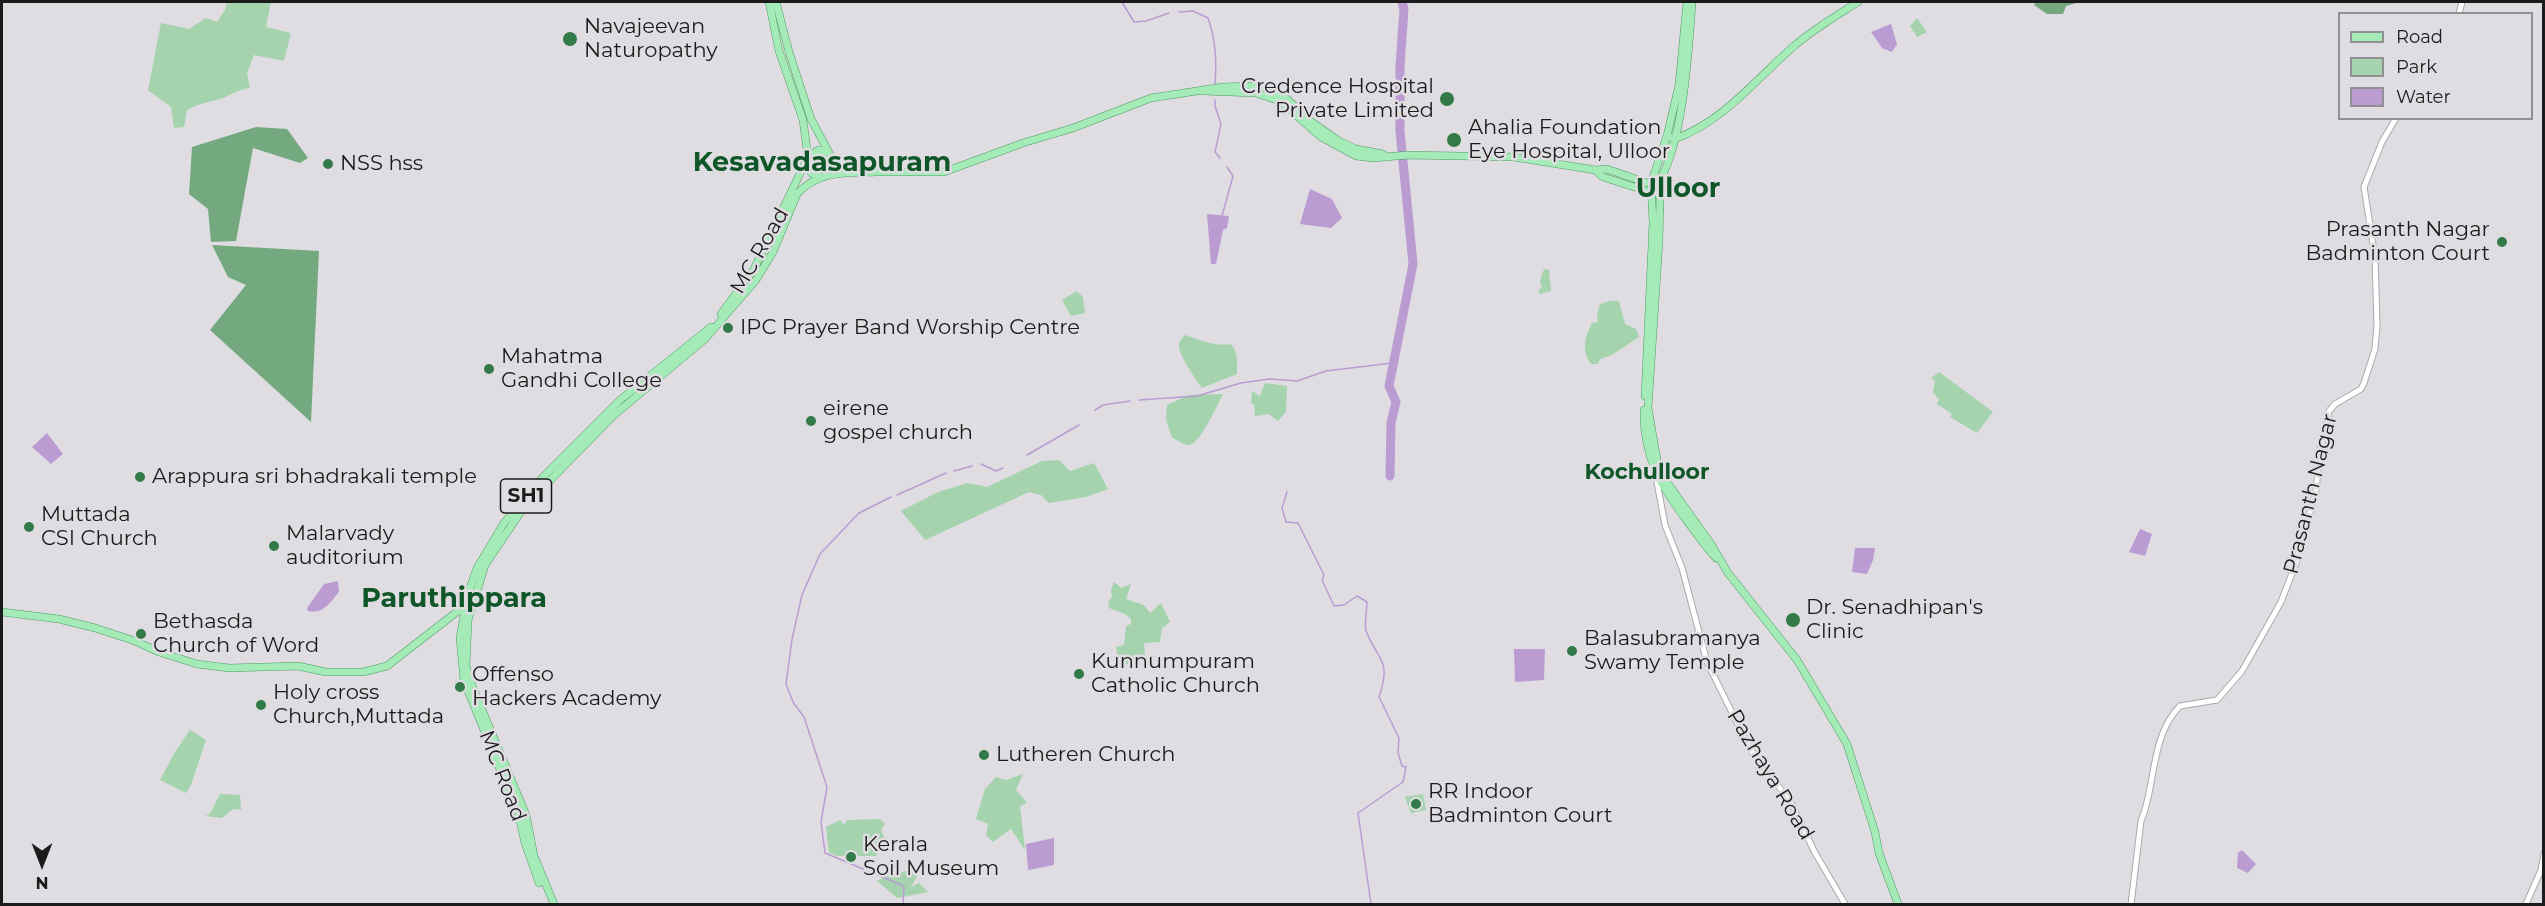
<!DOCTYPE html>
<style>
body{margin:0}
#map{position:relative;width:2545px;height:906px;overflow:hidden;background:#dfdde1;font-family:Montserrat,sans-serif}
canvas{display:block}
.frame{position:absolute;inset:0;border:3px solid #1c1b1c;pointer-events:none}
.legend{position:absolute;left:2338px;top:12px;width:195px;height:108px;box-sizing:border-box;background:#dfdde1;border:2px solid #918f92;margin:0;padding:8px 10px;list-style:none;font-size:18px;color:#1c1b1c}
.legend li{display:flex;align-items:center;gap:12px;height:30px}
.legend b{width:30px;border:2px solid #918f92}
.north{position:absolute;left:12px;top:834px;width:60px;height:60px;-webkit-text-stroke:4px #dfdde1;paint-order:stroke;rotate:180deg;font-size:16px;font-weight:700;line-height:24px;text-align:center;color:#1c1b1c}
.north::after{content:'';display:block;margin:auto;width:21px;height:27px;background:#1c1b1c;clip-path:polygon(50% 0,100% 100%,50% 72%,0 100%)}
</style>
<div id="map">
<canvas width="2545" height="906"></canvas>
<div class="frame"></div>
<ul class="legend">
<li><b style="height:8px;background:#a5ebb8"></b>Road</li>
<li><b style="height:16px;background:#a4d3ad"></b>Park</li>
<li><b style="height:16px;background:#ba9cd2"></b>Water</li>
</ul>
<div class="north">N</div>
</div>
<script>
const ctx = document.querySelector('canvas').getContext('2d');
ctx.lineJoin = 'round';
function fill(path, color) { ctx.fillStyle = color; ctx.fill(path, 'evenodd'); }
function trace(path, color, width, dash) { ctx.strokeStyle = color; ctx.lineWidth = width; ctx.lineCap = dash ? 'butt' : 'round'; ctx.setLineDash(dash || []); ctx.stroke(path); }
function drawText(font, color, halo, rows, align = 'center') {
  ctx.font = font + ' Montserrat,sans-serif'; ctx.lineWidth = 5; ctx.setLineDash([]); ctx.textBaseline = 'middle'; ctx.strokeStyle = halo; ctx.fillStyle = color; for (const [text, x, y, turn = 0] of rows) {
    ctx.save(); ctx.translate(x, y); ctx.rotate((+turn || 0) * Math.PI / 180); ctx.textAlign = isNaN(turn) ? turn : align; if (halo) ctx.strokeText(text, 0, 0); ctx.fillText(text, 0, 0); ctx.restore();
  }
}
fill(new Path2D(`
 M 227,2 L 271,2 L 266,27 L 291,33 L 284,61 L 254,55 L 247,73 L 250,88 C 239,90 232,94 223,98 C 210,102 199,103 187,110 L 184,127 L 174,128 L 171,107 L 148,90 L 161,23 L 189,29 L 206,18 L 217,22 L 225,10 Z
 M 1917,18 L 1927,32 L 1917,37 L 1910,26 Z
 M814 163a8 8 0 1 1 16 0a8 8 0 1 1-16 0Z
 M 1544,269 L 1549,270 L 1551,291 L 1540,294 L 1538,291 L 1542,287 L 1540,281 Z
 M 1077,291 L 1083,297 L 1085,313 L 1071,316 L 1062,300 Z
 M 1610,301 L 1619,301 L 1625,324 L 1636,329 L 1639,337 L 1612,355 L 1600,359 L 1598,364 L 1591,364 C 1581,350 1585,337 1592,323 L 1598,322 L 1597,316 L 1600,304 Z
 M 1185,335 C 1200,340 1215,347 1231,344 C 1238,351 1237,364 1237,374 L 1202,388 C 1196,380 1177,353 1179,343 C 1180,340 1183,337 1185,335 Z
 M 1939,372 L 1993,412 L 1977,433 L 1950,417 L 1952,414 L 1937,404 L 1939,400 L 1933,392 L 1935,381 L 1931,378 Z
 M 1265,383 L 1287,386 L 1286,412 L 1278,421 L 1269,414 L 1255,416 L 1254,405 L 1251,403 L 1252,391 L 1260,396 Z
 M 1223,394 C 1218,404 1200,444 1189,445 C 1184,446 1177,439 1172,438 L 1166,419 L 1167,405 L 1189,395 Z
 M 1059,460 L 1070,471 L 1094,463 L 1108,489 L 1086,497 L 1049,503 L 1041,495 L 1029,492 L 925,540 L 901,511 L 938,492 L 968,483 L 987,487 L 1042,461 Z
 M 1114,582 L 1121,588 L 1131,584 L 1126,599 L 1144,605 L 1150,613 L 1161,603 L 1170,622 L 1162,628 L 1160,642 L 1144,643 L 1145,656 L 1138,664 L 1119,664 L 1116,647 L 1124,645 L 1126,626 L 1131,624 L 1131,619 L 1125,614 L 1109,608 L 1108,602 L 1112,597 L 1111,590 Z
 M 190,730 L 206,740 L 191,785 L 186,793 L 160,780 L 175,752 Z
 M 1023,774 L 1016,790 L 1027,803 L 1020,806 L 1025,850 L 1011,829 L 993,842 L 986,835 L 988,824 L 976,819 L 985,789 L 996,777 L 1006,780 Z
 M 220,794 L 240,795 L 241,810 L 233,809 L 222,818 L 205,816 L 210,814 Z
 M 1423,794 L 1426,810 L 1411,813 L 1405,797 Z
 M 880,819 L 885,824 L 881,830 L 886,841 L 876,856 L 837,856 L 829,853 L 826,827 L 840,820 L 844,825 L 847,820 Z
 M 917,867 L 919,873 L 911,887 L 919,883 L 928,892 L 897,898 L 877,881 C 890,873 903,873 917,867 Z`), '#a4d3ad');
fill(new Path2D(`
 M 2035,2 L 2080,2 L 2066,6 L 2063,14 L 2047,14 L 2034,5 Z
 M 256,127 L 287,129 L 308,158 L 300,163 L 253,148 L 236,241 L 211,242 L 208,209 L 189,194 L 192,147 Z
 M 212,245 L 319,251 L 311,422 L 210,330 L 246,285 L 228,277 Z`), '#74a97f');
fill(new Path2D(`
 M 1891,24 L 1897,44 L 1892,52 L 1882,48 L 1871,32 Z
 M 1310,189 L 1332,199 L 1342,218 L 1331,228 L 1300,224 Z
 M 1207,214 L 1229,216 L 1227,228 L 1223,230 L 1216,264 L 1211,264 Z
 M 47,433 L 63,454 L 51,464 L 32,447 Z
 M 2140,529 L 2152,534 L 2145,556 L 2129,552 Z
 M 1855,548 L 1875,548 L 1873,560 L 1867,574 L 1852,572 Z
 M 338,581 L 339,592 C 331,602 322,615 308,611 L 307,608 L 324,584 Z
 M 1514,649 L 1545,649 L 1544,680 L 1515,682 Z
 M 1054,838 L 1054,865 L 1028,870 L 1026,844 Z
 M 2242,850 L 2256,864 L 2248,873 L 2237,868 L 2238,853 Z`), '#ba9cd2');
trace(new Path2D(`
 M 1122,2 L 1134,22 L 1146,21 L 1169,13
 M 1179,12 L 1193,11 L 1208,18 C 1216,40 1217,61 1215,85
 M 1215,100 L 1215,106 L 1221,124 L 1215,152 L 1220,158
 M 1222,216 L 1233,176 L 1227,167
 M 1139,400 L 1197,396 L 1241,383 L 1269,379 L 1297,381 L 1326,371 L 1392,363
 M 1095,410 L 1103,405 L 1130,401
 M 1027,455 L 1079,425
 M 981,464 L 996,471 L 1003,468
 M 954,471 L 972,466
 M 1287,492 L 1282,508 L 1286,522 L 1298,523 L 1324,575 L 1322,580 L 1334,606 L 1344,605 L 1357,596 L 1367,602 C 1367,611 1364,623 1366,631 C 1378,661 1392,660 1379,697 L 1399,738 L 1398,753 L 1402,766 L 1406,767 L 1403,782 L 1358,813 L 1371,904
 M 897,495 L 946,473
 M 891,497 L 859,513 L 820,554 L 802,595 L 792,639 L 786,684 L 793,702 L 804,717 L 827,787 L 821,822 L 825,853 L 904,886 L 903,904`), '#ba9cd2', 1.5);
trace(new Path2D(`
 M 1390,476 L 1391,423 L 1396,402 L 1389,386 L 1413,264 L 1400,131 L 1400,66 L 1404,9 L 1402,2`), '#ba9cd2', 9);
const minor = new Path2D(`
 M 2459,14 L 2462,2
 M 1656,477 L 1665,525 L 1682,568 L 1707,662 L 1750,749 L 1792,804 L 1814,851 L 1845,904
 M 2131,904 L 2141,821 C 2156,786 2150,736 2180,706 L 2217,700 L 2242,671 L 2281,602 L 2296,563 L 2316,491 L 2320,450 L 2329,411 L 2335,404 L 2361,389 L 2364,383 L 2375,349 L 2377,325 L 2375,257 L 2364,187 L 2382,142 L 2396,118
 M 2526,904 L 2541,870 L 2544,854`);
const major = new Path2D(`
 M 769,2 L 779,51 L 803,120 L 808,157
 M 776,2 L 789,52 L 811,119 L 833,160 L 833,168 L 828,174
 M 1204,91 L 1256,93 L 1280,101 L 1321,137 L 1356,156 L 1373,158 L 1407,155 L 1514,157 L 1595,170 L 1607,169 L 1656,186 L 1660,198 L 1659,241 L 1648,408 L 1659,471 L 1711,544 L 1728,573 L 1797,660 L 1847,744 L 1875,832 L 1879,853 L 1898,904
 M 1667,136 L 1675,139 C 1724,121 1755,80 1794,46 C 1814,29 1836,16 1858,2
 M 833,160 L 876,172 L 944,172 L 1023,143 L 1073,128 L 1151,98 L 1223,87 L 1249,86 L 1266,88 L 1287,99 L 1309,120 L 1339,141 L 1356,149 L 1383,154
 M 807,162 L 811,173 L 820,177
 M 1595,170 L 1603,177 L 1650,192
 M 1654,188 C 1683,155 1689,46 1692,2
 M 721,314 L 754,269 L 808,157 L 818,150 L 829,153
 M 1645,396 L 1653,223 L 1651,183 L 1667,136 L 1679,85 L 1687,2
 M 1644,410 C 1643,456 1660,485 1687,521 C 1697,534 1705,546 1716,558
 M 2,612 L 59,619 L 95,628 L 135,641 L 159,652 L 197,664 L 229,668 L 298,666 L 326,672 L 363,672 L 387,666 L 458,611 L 468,611
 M 539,883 L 525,843 L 519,816 L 464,681 L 460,638 L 468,594 L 477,568 L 504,523 L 542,478 L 620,400 L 711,327
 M 554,904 L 534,856 L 526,815 L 473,688 L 466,666 L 468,620 L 485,565 L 524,507 L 613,416 L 705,339 L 756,280 L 773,252 L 797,194 C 819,170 846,173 876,172`);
trace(minor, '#aba9ad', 7);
trace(major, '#4e9a63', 8);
trace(minor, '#fff', 5);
trace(major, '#a5ebb8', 7);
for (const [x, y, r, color] of [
 [570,39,8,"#327a47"],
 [1447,99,8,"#327a47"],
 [1454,140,8,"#327a47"],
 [328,164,6,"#327a47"],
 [2502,242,6,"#327a47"],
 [728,328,6,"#327a47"],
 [489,369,6,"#327a47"],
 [811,421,6,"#327a47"],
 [140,477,6,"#327a47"],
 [29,527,6,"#327a47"],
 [274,546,6,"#327a47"],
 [1793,620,8,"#327a47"],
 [141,634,6,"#327a47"],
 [1572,651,6,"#327a47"],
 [1079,674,6,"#327a47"],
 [460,687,6,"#327a47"],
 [261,705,6,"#327a47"],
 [984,755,6,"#327a47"],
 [1416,804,6,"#327a47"],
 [851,857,6,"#327a47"]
]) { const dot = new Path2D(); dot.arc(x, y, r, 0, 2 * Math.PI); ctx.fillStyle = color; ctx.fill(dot); trace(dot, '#dfdde1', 2); }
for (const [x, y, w] of [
 [526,496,51]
]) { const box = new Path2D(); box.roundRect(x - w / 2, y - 17, w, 34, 4.5); ctx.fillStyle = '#dfdde1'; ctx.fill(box); trace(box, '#1c1b1c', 1.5); }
drawText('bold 20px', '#1c1b1c', null, [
 ["SH1",526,496]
]);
drawText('21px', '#1c1b1c', '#dfdde1', [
 ["Navajeevan",584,27],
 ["Naturopathy",584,51],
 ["Credence Hospital",1434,87,"right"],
 ["Private Limited",1434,111,"right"],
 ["Ahalia Foundation",1468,128],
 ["Eye Hospital, Ulloor",1468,152],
 ["NSS hss",340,164],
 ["Prasanth Nagar",2490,230,"right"],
 ["Badminton Court",2490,254,"right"],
 ["IPC Prayer Band Worship Centre",740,328],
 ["Mahatma",501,357],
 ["Gandhi College",501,381],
 ["eirene",823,409],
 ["gospel church",823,433],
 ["Arappura sri bhadrakali temple",152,477],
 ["Muttada",41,515],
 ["CSI Church",41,539],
 ["Malarvady",286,534],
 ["auditorium",286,558],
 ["Dr. Senadhipan's",1806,608],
 ["Clinic",1806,632],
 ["Bethasda",153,622],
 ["Church of Word",153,646],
 ["Balasubramanya",1584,639],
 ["Swamy Temple",1584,663],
 ["Kunnumpuram",1091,662],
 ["Catholic Church",1091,686],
 ["Offenso",472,675],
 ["Hackers Academy",472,699],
 ["Holy cross",273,693],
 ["Church,Muttada",273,717],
 ["Lutheren Church",996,755],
 ["RR Indoor",1428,792],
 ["Badminton Court",1428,816],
 ["Kerala",863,845],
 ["Soil Museum",863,869]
], 'left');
drawText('21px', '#1c1b1c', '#dfdde1', [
 ["MC Road",760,251,-60],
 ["Prasanth Nagar",2311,494,-76],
 ["Pazhaya Road",1770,775,59],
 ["MC Road",502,776,69]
]);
drawText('bold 22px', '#0f5629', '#dfdde1', [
 ["Kochulloor",1647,473]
]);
drawText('bold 27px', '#0f5629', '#dfdde1', [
 ["Kesavadasapuram",822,163],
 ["Ulloor",1678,189],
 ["Paruthippara",454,599]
]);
</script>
